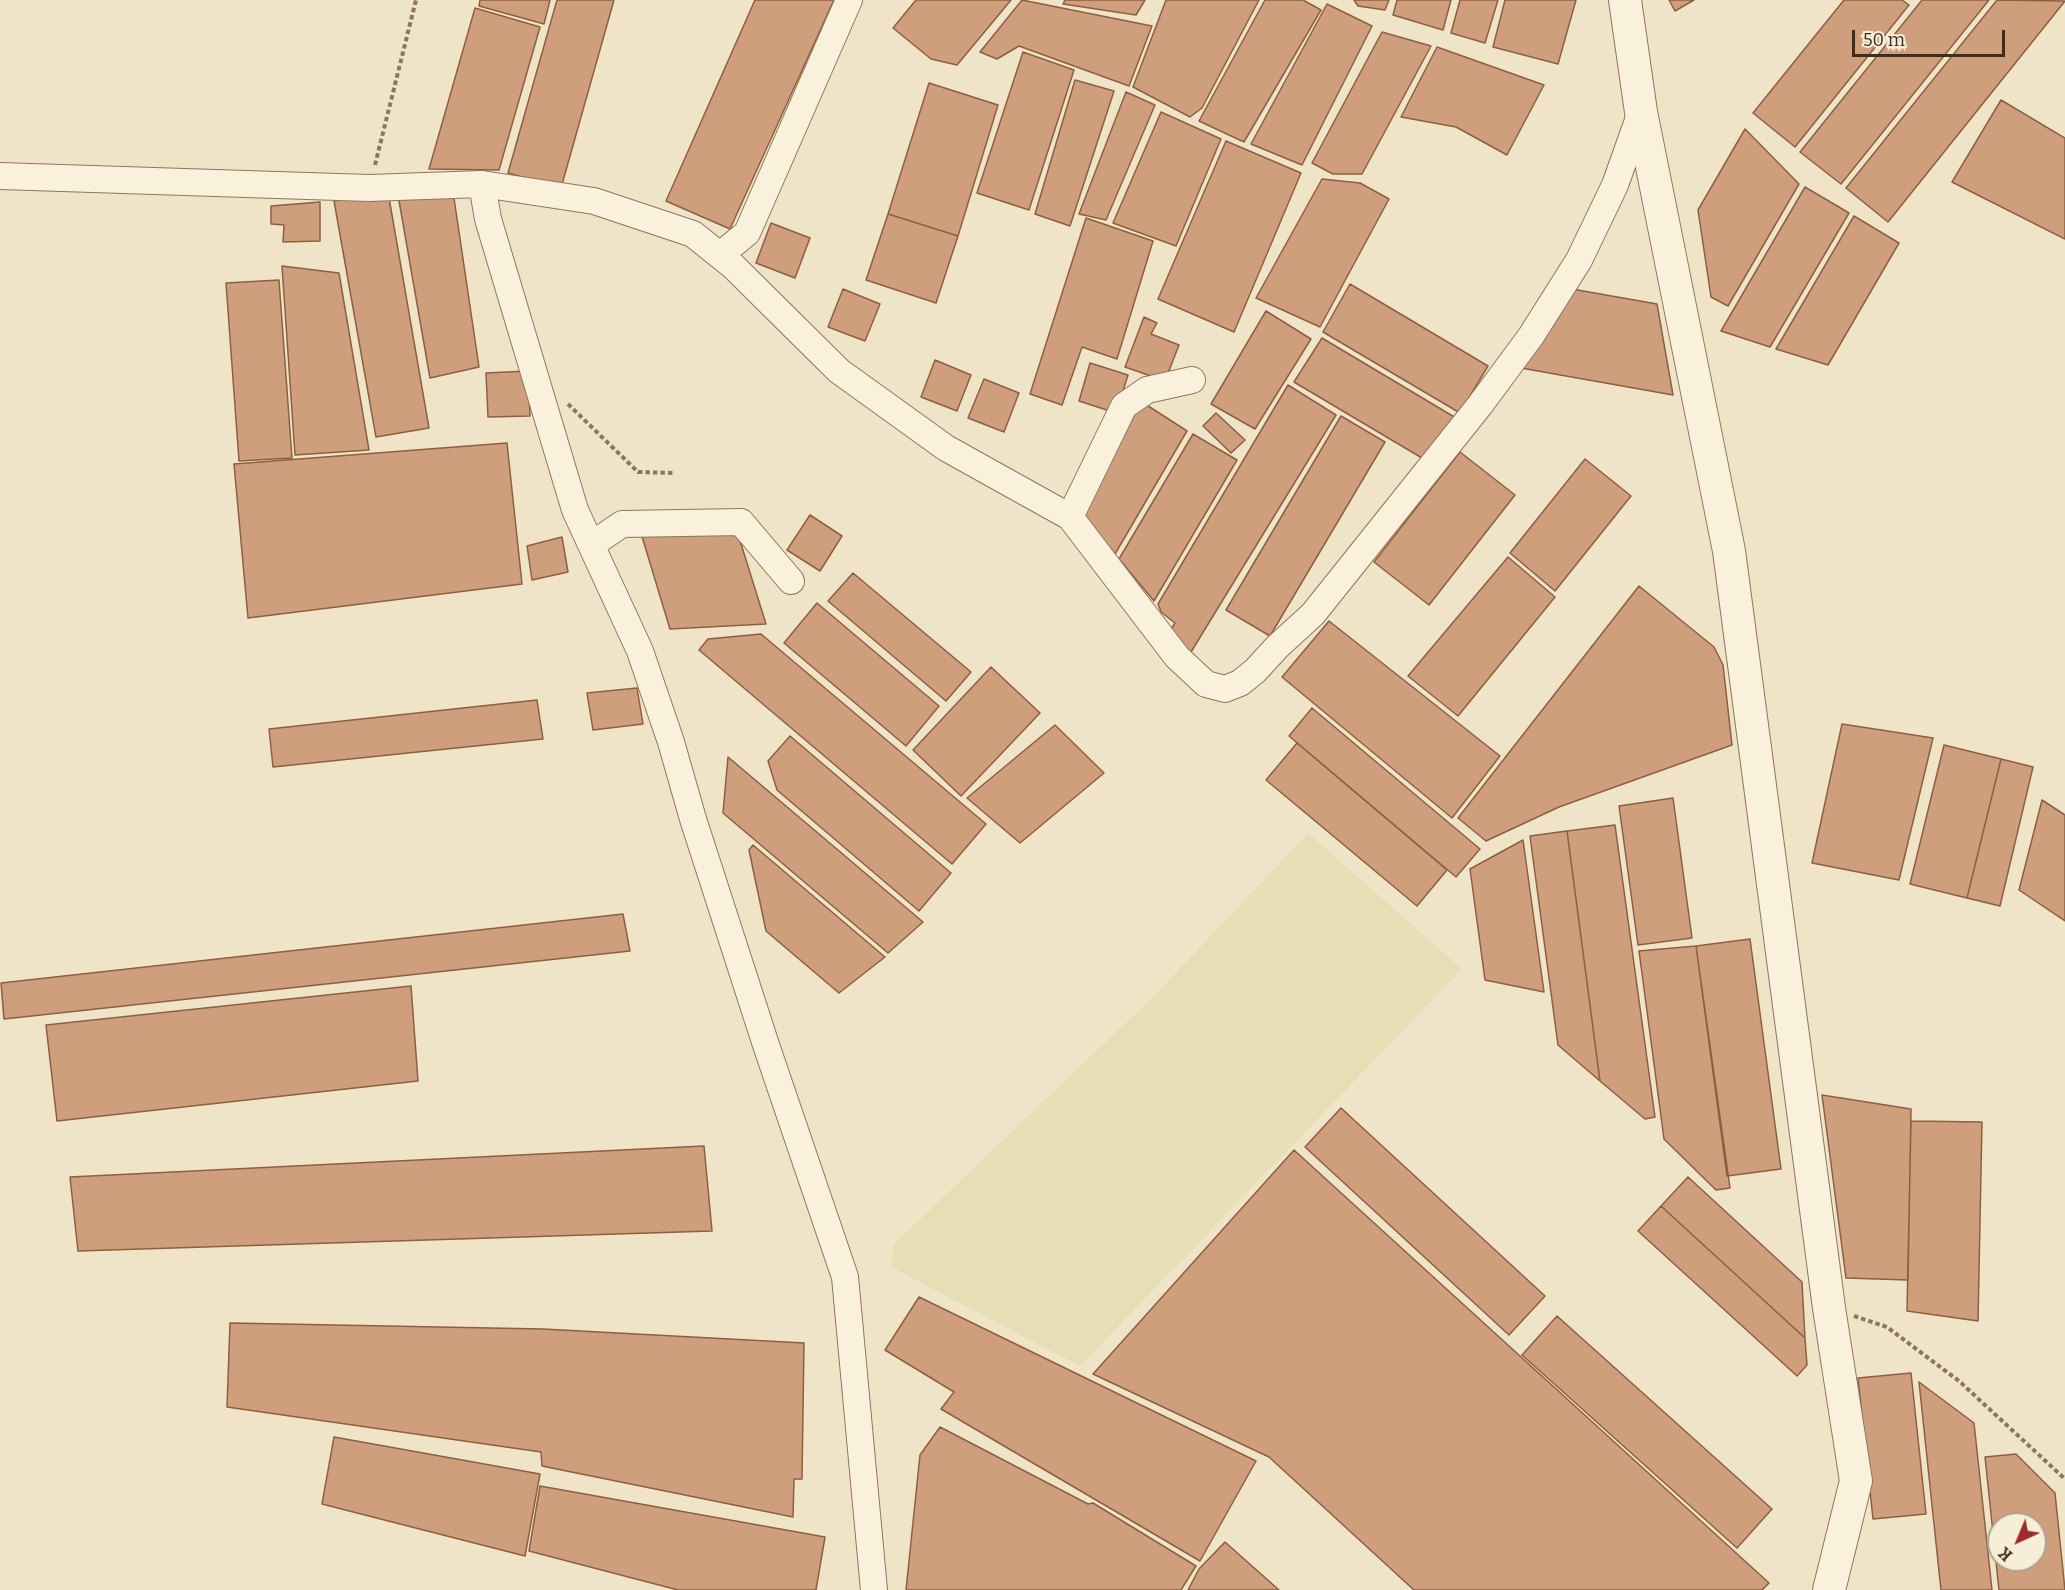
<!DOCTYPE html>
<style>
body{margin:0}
#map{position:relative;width:2065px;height:1590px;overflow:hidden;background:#f0e4c8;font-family:Bitter,serif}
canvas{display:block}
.north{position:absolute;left:1987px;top:1512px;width:60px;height:60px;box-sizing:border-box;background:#f7eed8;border:2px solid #ada18e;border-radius:50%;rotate:224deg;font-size:16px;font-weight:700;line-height:24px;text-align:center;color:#3d2e20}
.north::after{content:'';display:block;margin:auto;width:21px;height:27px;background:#9e2a2b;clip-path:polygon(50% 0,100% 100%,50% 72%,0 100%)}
.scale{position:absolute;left:1852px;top:30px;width:153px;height:27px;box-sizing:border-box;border:3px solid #3d2e20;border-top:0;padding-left:8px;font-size:18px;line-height:21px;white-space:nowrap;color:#3d2e20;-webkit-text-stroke:4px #f7eed8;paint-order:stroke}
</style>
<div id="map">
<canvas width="2065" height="1590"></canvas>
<div class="north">K</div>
<div class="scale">50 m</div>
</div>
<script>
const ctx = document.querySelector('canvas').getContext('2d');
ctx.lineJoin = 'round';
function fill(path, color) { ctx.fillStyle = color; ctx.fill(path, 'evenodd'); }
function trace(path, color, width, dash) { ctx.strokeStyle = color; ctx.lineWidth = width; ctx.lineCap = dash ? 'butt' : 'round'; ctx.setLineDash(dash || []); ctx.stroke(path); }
fill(new Path2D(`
 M 1308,833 L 1462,969 L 1080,1366 L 891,1267 L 894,1244 L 1153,997 Z`), '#e6deb5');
const building = new Path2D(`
 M 480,0 L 550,0 L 544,24 L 479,6 Z
 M 557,0 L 614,0 L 561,188 L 508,173 Z
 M 755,0 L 834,0 L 730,229 L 666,201 Z
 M 916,0 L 1011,0 L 957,65 L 931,59 L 893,28 Z
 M 1022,0 L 1152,26 L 1129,86 L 1019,46 L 997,59 L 980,52 Z
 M 1065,0 L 1145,0 L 1136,15 L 1063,4 Z
 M 1166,0 L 1259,0 L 1202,108 L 1190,117 L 1133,87 Z
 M 1265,0 L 1303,0 L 1321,10 L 1244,142 L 1199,121 Z
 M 1354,0 L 1389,0 L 1385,10 L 1358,6 Z
 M 1397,0 L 1451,0 L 1443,30 L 1393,15 Z
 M 1460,0 L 1498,0 L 1485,43 L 1451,33 Z
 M 1505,0 L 1576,0 L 1558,64 L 1493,47 Z
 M 1669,0 L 1694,0 L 1675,11 Z
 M 1844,0 L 1902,0 L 1909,5 L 1795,147 L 1753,113 Z
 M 1922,0 L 1989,0 L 1841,184 L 1800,152 Z
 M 1997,0 L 2065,1 L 1888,222 L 1846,188 Z
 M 1327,4 L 1372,26 L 1302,165 L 1251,144 Z
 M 475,8 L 540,27 L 499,170 L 429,169 Z
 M 1382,32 L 1431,46 L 1362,174 L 1333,174 L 1312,163 Z
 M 1437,47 L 1544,85 L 1507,155 L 1456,127 L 1401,117 Z
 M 1023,52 L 1074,70 L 1029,210 L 977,193 Z
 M 1075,80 L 1114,91 L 1070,226 L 1035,214 Z
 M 929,83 L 998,105 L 958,236 L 888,214 Z
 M 1126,92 L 1155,105 L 1106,220 L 1079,214 Z
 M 2001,100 L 2065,138 L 2065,239 L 1952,182 Z
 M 1161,112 L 1221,139 L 1176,246 L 1113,223 Z
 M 1745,129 L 1799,184 L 1728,306 L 1711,297 L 1698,210 Z
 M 1226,141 L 1301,173 L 1234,332 L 1158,299 Z
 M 1322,179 L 1360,183 L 1389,199 L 1320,327 L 1256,298 Z
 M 1805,187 L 1849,213 L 1770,347 L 1721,331 Z
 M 388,192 L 429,428 L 376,437 L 334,201 Z
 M 398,195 L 454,198 L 479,367 L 430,378 Z
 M 320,202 L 320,241 L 283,242 L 284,225 L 271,224 L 271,206 Z
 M 888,214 L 958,236 L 936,303 L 866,280 Z
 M 1854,216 L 1899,243 L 1828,365 L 1776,349 Z
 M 1086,218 L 1153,241 L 1117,359 L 1082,347 L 1062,405 L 1030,394 Z
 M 771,223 L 810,238 L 795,278 L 756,263 Z
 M 282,266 L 339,273 L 369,450 L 295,455 Z
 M 279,280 L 292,458 L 239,461 L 226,283 Z
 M 1350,284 L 1488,366 L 1460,413 L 1323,332 Z
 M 843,289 L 880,304 L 865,341 L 828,327 Z
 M 1572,289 L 1657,304 L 1673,395 L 1521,368 Z
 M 1266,311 L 1311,339 L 1255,429 L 1211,404 Z
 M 1144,317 L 1157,323 L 1151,334 L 1179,345 L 1165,381 L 1125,367 Z
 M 1322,338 L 1456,418 L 1427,461 L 1294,382 Z
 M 935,360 L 971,375 L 957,411 L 921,397 Z
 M 1090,363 L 1128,375 L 1116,413 L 1079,401 Z
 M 528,371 L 530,416 L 488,417 L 486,373 Z
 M 984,379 L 1019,393 L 1004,432 L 968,418 Z
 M 1288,385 L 1336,415 L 1191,652 L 1174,645 L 1168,634 L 1175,623 L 1161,612 L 1158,604 Z
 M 1142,402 L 1187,431 L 1115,554 L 1079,512 Z
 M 1216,413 L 1245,440 L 1231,453 L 1203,426 Z
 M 1341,416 L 1385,442 L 1270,636 L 1226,610 Z
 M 1193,434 L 1237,460 L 1154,601 L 1119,559 Z
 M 507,443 L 522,584 L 248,618 L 234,464 Z
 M 1460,452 L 1515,495 L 1429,605 L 1374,562 Z
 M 1585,459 L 1631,496 L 1555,591 L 1510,553 Z
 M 810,515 L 842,536 L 820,571 L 787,550 Z
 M 640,530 L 737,531 L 766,624 L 670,629 Z
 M 562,537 L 568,572 L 532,580 L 527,546 Z
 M 1508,557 L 1555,597 L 1458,716 L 1408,676 Z
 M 853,573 L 971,672 L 946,701 L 828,601 Z
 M 1639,586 L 1714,647 L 1723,665 L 1732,745 L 1559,807 L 1486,841 L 1458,818 Z
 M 817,603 L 939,706 L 906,746 L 784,643 Z
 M 1329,621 L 1500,756 L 1452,818 L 1282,677 Z
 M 761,634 L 986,824 L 952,864 L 699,650 L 708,639 Z
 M 991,667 L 1040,713 L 961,796 L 913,750 Z
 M 637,688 L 643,724 L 593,730 L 587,693 Z
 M 537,700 L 543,739 L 273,767 L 269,729 Z
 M 1312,708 L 1480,849 L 1456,877 L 1289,736 Z
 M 1842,724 L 1933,738 L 1899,880 L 1812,863 Z
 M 1055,725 L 1104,773 L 1020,843 L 967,798 Z
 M 790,736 L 951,873 L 919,911 L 777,790 L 768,761 Z
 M 1297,743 L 1447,870 L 1417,906 L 1266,780 Z
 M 1944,745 L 2001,759 L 1967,898 L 1910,884 Z
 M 728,757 L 923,922 L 888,953 L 723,813 Z
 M 2001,759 L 2033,767 L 2000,906 L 1967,898 Z
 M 1673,798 L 1692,938 L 1638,945 L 1619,806 Z
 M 2042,800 L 2065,815 L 2065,921 L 2019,890 Z
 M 1615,825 L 1655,1117 L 1645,1119 L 1600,1081 L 1567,831 Z
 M 1567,831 L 1600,1081 L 1558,1045 L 1530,836 Z
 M 1523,840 L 1544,992 L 1485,980 L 1470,869 Z
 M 753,845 L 885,957 L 839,993 L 766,931 L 749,850 Z
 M 623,914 L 630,951 L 4,1019 L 1,983 Z
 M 1750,939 L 1781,1169 L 1727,1176 L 1696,946 Z
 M 1696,946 L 1730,1188 L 1716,1190 L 1664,1139 L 1639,951 Z
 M 411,986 L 418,1081 L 57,1121 L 46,1025 Z
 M 1822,1095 L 1911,1109 L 1908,1280 L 1846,1278 Z
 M 1341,1108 L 1545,1296 L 1509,1335 L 1305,1147 Z
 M 1911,1121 L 1982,1122 L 1978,1321 L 1907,1311 Z
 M 704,1146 L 712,1231 L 78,1251 L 70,1177 Z
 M 1294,1150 L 1769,1583 L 1762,1590 L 1414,1590 L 1269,1457 L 1093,1374 Z
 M 1688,1177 L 1802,1282 L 1805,1338 L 1661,1206 Z
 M 1661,1206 L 1805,1338 L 1807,1365 L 1797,1376 L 1638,1231 Z
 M 919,1297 L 1256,1461 L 1200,1561 L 941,1409 L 954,1392 L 885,1350 Z
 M 1557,1316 L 1772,1509 L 1737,1548 L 1522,1355 Z
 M 230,1323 L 543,1329 L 804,1343 L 802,1479 L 794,1479 L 793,1517 L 542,1466 L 541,1452 L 227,1407 Z
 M 1911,1373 L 1926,1514 L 1873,1519 L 1858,1378 Z
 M 1919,1382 L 1974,1423 L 1992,1590 L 1941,1590 Z
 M 940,1427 L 1088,1504 L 1093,1503 L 1196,1566 L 1181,1590 L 906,1590 L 920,1455 Z
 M 334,1437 L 540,1474 L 525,1556 L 322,1504 Z
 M 2016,1454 L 2055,1493 L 2065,1590 L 1999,1590 L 1985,1457 ZM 1999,1524 L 2035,1524 L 2035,1560 L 1999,1560 Z
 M 540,1486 L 825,1537 L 816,1590 L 678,1590 L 529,1551 Z
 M 1225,1542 L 1279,1590 L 1188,1590 L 1199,1569 Z`);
fill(building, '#cf9f7d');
trace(building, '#8d5f41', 1.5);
const minor = new Path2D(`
 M 0,176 L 369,188 L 482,184 L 594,201 L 693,234 L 733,266 L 839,371 L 946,448 L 1070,517 L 1177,657 L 1206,684 L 1225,689 L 1240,683 L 1255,671 L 1277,647 L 1313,614 L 1480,405 L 1531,336 L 1579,260 L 1615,185 L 1641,112
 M 482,184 L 488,219 L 575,510 L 640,651 L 671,742 L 693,819 L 766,1045 L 845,1277 L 874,1590
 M 720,255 L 747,233 L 849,0
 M 1070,517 L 1124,406 L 1147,390 L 1192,380
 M 591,545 L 622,524 L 741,522 L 791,581`);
const tertiary = new Path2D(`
 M 1625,0 L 1641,112 L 1729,551 L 1829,1308 L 1856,1481 L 1829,1590`);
trace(minor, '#8d765c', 28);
trace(tertiary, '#8d765c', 34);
trace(new Path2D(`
 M 375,165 L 416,0
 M 568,404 L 638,472 L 675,473
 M 1854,1316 L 1887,1327 L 1959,1381 L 2065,1479`), '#8d765c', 4, [4.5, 3]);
trace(minor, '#faf1dc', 26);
trace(tertiary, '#faf1dc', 32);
</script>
